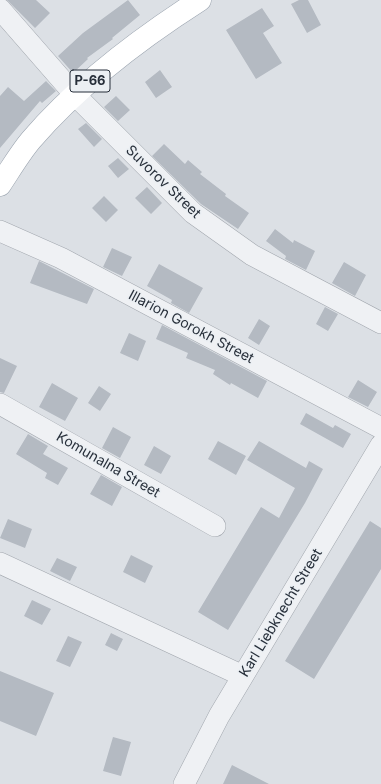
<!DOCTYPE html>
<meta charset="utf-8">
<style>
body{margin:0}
canvas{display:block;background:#dce0e5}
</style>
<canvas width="381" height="784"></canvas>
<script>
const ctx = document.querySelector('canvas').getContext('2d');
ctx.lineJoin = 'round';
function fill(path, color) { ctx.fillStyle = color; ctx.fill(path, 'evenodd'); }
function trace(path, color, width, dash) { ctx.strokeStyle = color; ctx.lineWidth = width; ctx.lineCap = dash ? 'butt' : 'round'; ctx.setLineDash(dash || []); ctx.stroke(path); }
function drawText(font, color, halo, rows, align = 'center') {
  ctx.font = font + ' Inter,sans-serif'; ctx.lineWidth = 3; ctx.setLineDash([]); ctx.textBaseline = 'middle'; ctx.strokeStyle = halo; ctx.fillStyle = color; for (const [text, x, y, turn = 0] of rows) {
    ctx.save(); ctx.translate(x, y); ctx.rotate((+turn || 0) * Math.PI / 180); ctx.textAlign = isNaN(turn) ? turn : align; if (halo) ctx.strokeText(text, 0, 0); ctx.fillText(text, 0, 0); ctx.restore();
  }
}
fill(new Path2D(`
 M 7,0 L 36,0 L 50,13 L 35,28 Z
 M 128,0 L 140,15 L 112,38 L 113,39 L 87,58 L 88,59 L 73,73 L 58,56 L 83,33 Z
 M 299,0 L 308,0 L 321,25 L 307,33 L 291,4 Z
 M 262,8 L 274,26 L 263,33 L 282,63 L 256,79 L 226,30 Z
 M 160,70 L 172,87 L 156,98 L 145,82 Z
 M 46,81 L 56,91 L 42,103 L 40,101 L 0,148 L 0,96 L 8,87 L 24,101 Z
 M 116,96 L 130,110 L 118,121 L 104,107 Z
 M 86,123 L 102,139 L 94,147 L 78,129 Z
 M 164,144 L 185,164 L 188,160 L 202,172 L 200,174 L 226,194 L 225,196 L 249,213 L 238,229 L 201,204 L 152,156 Z
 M 118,158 L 129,169 L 118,178 L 108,166 Z
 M 147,187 L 162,203 L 151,214 L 135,198 Z
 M 104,196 L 118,210 L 106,222 L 92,208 Z
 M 275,229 L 293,243 L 294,240 L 315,251 L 306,270 L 285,259 L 286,256 L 266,241 Z
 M 112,248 L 132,257 L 122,276 L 103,267 Z
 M 39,261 L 94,289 L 87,304 L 30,283 Z
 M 344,262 L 366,275 L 355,296 L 332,283 Z
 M 159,264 L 203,288 L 189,313 L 171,303 L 172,300 L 147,286 Z
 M 325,307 L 338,314 L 328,331 L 316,324 Z
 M 259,319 L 270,326 L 259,345 L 248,338 Z
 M 162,325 L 267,381 L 258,398 L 231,383 L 230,385 L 213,374 L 215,370 L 186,358 L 188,353 L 156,339 Z
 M 129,333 L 146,341 L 138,361 L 120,353 Z
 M 0,358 L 17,366 L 4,393 L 0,392 Z
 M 358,380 L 377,392 L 368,407 L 348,397 Z
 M 52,383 L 78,398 L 65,421 L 39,407 Z
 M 99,386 L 111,394 L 100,411 L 88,403 Z
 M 306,413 L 333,428 L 335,425 L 351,434 L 343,448 L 300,424 Z
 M 113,427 L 131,437 L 120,458 L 102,448 Z
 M 28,434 L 48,446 L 43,454 L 68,468 L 58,485 L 45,478 L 47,473 L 16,454 Z
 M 218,441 L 246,456 L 236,475 L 208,459 Z
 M 259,441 L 306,468 L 309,461 L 323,469 L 305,503 L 228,630 L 198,612 L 261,507 L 279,518 L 295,488 L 247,460 Z
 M 154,446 L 171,456 L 161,474 L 144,465 Z
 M 101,475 L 122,487 L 112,506 L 90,494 Z
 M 8,519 L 32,529 L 25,548 L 0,538 Z
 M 370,521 L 381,528 L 381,569 L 314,679 L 285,661 Z
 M 131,555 L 153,566 L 145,583 L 123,572 Z
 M 57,558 L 77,567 L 70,581 L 50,571 Z
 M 32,600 L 51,609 L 42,625 L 24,616 Z
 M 111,633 L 123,639 L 117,651 L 105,645 Z
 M 68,636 L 82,642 L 70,667 L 56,661 Z
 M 0,671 L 54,693 L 36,736 L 0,721 Z
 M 113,737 L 131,742 L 121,776 L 103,771 Z
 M 232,765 L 269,784 L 223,784 Z`), '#b4bac2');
const minor = new Path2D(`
 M 0,9 L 75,95 L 193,213 L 252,255 L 381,323
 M 0,231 L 61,258 L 381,428
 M 0,404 L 215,526
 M 0,563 L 243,676
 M 184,784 L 219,716 L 381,445`);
const major = new Path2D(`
 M 0,185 C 10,170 20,153 31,140 C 79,84 139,39 200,0`);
trace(minor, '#a2a7ae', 22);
trace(major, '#9ca5b0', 23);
trace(minor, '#eff1f4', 21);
trace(major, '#fff', 22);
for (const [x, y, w] of [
 [90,81,40]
]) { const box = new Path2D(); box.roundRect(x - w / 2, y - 11, w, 22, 3); ctx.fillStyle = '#ebeff3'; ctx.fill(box); trace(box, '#272f3a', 1); }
drawText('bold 13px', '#272f3a', null, [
 ["Р-66",90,81]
]);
drawText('14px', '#272f3a', '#ebeff3', [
 ["Suvorov Street",163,182,44],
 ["Illarion Gorokh Street",191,327,28],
 ["Komunalna Street",108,465,30],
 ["Karl Liebknecht Street",281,613,-59]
]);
</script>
